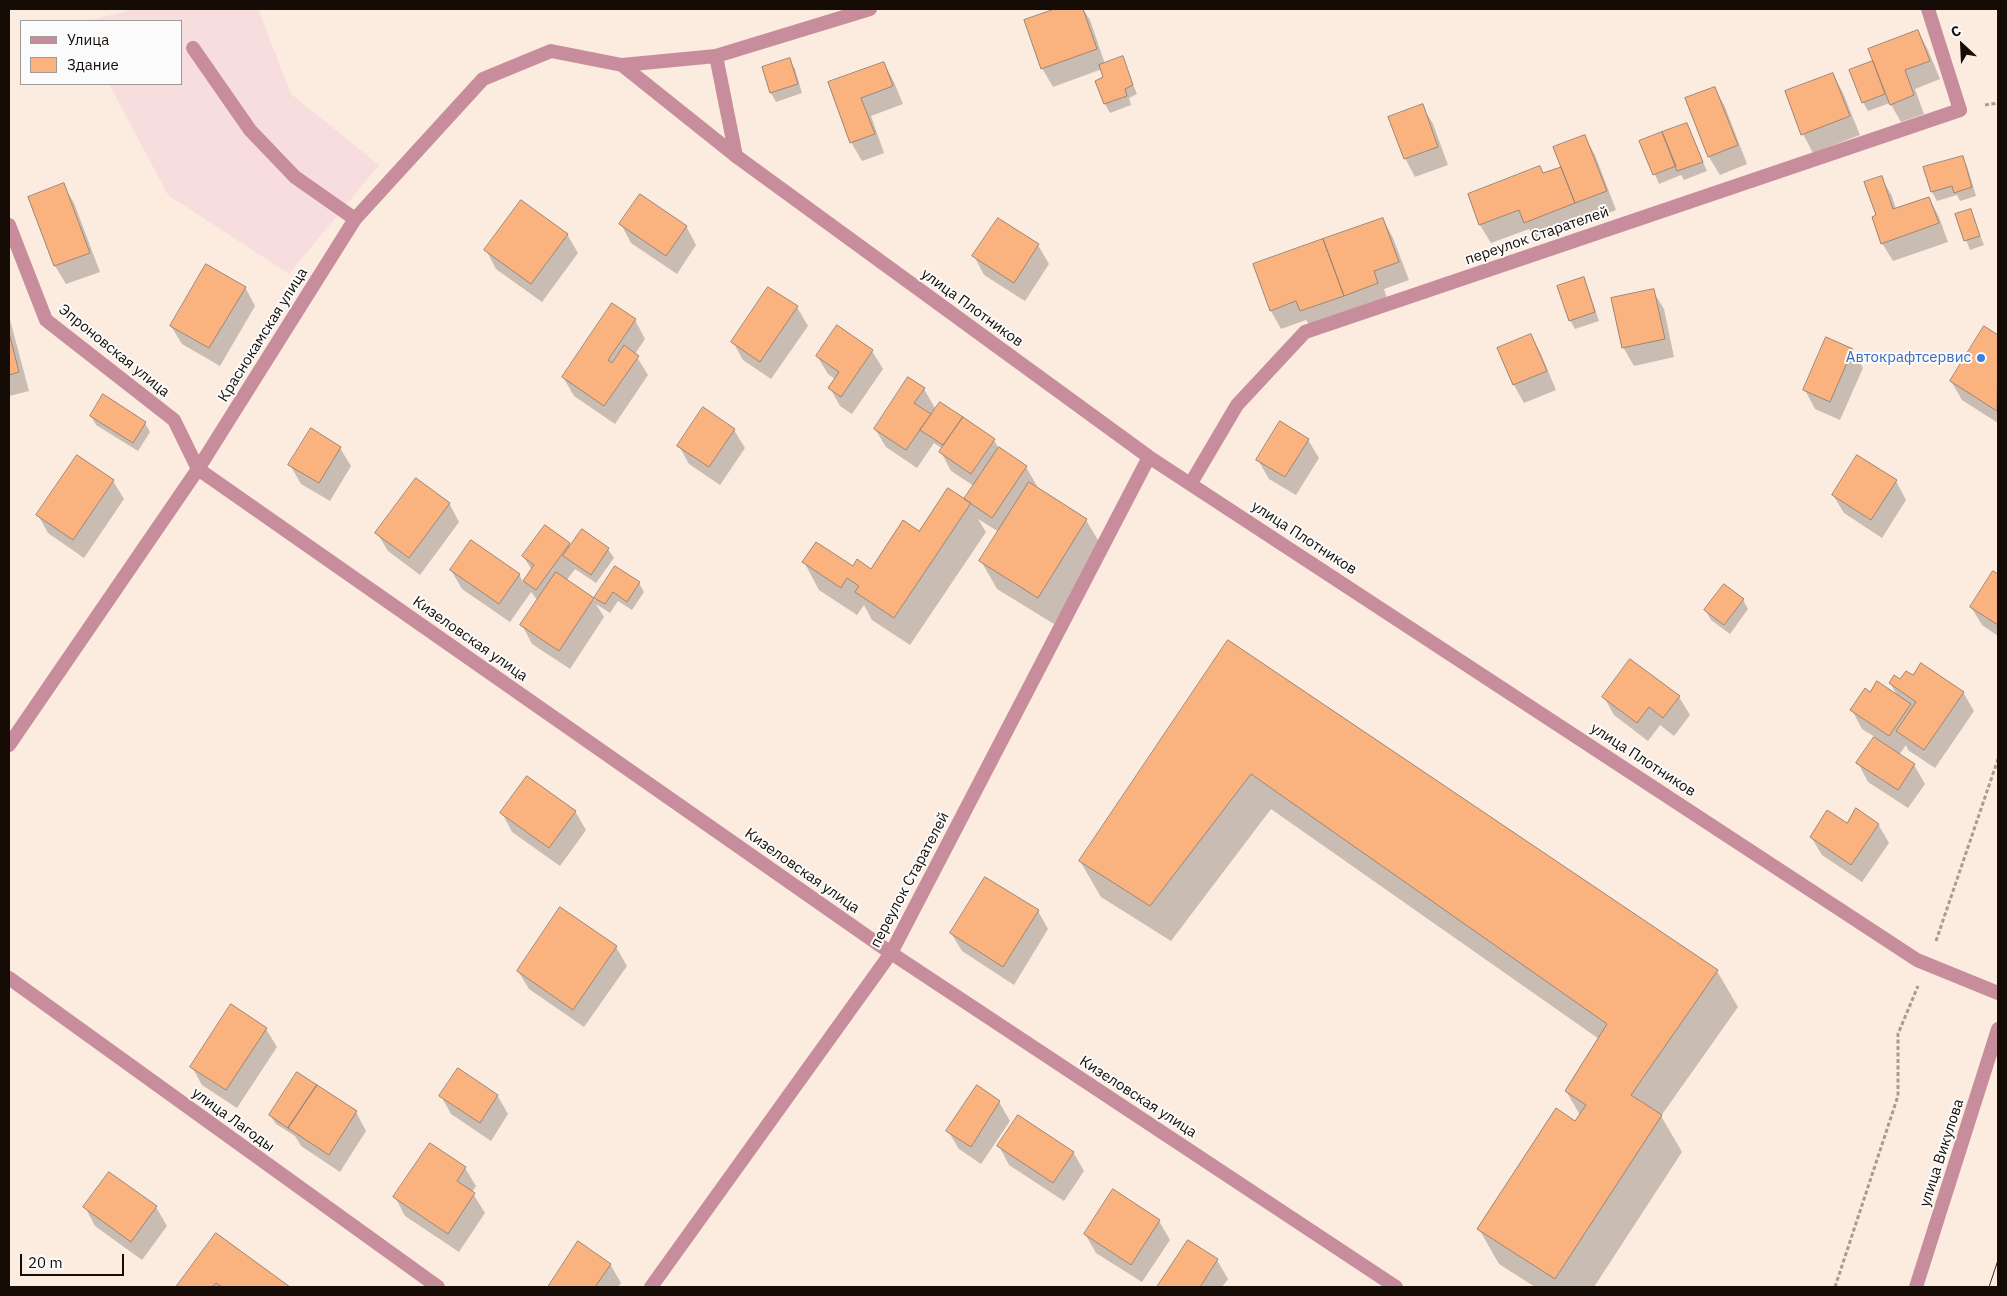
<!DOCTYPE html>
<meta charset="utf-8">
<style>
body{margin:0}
#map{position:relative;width:2007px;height:1296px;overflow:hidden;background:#fcebdf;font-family:"IBM Plex Sans",sans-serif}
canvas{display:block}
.frame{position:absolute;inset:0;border:10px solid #150c06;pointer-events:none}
.legend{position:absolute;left:20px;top:20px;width:162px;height:65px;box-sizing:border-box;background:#fbfbfb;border:1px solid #9f9b99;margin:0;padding:6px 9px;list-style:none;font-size:15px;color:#150c06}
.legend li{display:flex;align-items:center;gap:10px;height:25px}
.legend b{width:25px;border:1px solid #9f9b99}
.north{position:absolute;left:1937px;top:20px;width:50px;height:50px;-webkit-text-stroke:4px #fbfbfb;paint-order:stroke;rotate:335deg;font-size:14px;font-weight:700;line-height:20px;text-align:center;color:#150c06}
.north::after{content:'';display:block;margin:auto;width:18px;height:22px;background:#150c06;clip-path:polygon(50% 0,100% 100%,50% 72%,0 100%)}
.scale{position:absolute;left:20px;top:1254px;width:104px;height:22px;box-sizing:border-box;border:2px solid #150c06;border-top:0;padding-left:6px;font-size:15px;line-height:18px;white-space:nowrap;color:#150c06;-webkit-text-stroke:4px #fbfbfb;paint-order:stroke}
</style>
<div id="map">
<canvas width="2007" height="1296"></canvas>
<div class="frame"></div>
<ul class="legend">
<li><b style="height:6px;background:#c88d9c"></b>Улица</li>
<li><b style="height:14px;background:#fab37f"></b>Здание</li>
</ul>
<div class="north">С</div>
<div class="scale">20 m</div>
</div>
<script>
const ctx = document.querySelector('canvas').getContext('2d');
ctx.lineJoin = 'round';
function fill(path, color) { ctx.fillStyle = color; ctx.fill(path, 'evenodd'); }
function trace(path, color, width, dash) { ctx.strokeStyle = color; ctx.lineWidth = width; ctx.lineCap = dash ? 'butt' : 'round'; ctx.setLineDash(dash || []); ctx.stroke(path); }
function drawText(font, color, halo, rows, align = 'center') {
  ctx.font = font + ' "IBM Plex Sans",sans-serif'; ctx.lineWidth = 4; ctx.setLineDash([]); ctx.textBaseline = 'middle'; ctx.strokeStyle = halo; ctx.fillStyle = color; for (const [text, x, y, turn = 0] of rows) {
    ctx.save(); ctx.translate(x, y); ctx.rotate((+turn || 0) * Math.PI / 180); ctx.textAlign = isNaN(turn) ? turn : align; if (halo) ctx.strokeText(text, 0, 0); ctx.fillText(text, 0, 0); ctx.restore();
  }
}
fill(new Path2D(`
 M 135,9 L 258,9 L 291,94 L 379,165 L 289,274 L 168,195 L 109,84 L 181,84 L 181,21 L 87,21 Z`), '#f8dddf');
fill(new Path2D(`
 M 1059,9 L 1083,9 L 1090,20 L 1105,64 L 1122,58 L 1137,94 L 1129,98 L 1131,105 L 1110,113 L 1105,104 L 1105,78 L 1102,69 L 1053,87 L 1042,68 L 1025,21 Z
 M 1918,31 L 1928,50 L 1940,79 L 1915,89 L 1924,114 L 1901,122 L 1890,103 L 1868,111 L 1863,102 L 1872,63 Z
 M 789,60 L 795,69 L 802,93 L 776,102 L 771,93 L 764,68 Z
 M 884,63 L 894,82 L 903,104 L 871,116 L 884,153 L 862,161 L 851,142 L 830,83 Z
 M 1833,74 L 1843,93 L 1860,135 L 1813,153 L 1803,134 Z
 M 1715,88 L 1725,107 L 1747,164 L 1720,175 L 1709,157 L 1687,99 Z
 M 1422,106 L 1433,124 L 1448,165 L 1415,177 L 1405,158 Z
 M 1687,124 L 1707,171 L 1684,180 L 1681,175 L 1659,184 L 1641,142 Z
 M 1585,137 L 1595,155 L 1616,210 L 1536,241 L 1529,229 L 1491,243 L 1480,225 L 1469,195 L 1562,168 Z
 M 1962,157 L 1967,166 L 1976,196 L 1960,201 L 1957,195 L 1937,201 L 1932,192 L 1925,168 Z
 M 1881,177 L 1892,196 L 1896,209 L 1929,198 L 1939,217 L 1948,242 L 1893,261 L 1882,243 L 1877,216 Z
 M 63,185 L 74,203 L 100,272 L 66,284 L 55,266 L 29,197 Z
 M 1970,210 L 1984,245 L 1970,250 L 1956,215 Z
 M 998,219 L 1038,245 L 1049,264 L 1025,301 L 984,275 L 974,256 Z
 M 1383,219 L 1393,238 L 1409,280 L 1384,289 L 1388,302 L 1312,329 L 1306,320 L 1281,329 L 1271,311 Z
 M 621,224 L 686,226 L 696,245 L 677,274 L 631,243 Z
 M 567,234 L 578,253 L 542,302 L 496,269 L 486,250 Z
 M 1583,279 L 1588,288 L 1599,321 L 1575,329 L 1570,320 Z
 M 245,287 L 255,306 L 220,366 L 182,344 L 171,326 Z
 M 1653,291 L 1664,309 L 1674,357 L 1634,366 L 1623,347 Z
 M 797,307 L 808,326 L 771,379 L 743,360 L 733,342 Z
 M 9,316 L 29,391 L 9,396 Z
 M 635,320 L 645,339 L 635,354 L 648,375 L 615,424 L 574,396 L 563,377 Z
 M 1984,328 L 1998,336 L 1998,423 L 1962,400 L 1951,381 Z
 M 1531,335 L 1541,354 L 1556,390 L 1524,403 L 1514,385 L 1499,348 Z
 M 1852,350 L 1863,368 L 1840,420 L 1815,409 L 1805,390 Z
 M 872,351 L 883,369 L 852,414 L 840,406 L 830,388 L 835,379 L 828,374 L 817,356 Z
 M 924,389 L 936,410 L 940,403 L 994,440 L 999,449 L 1026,467 L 1037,486 L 1035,488 L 1086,520 L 1102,547 L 1054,624 L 997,589 L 981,561 L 999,532 L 978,519 L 986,532 L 910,645 L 872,620 L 864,605 L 857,615 L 819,590 L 804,562 L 871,570 L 920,533 L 968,503 L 974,486 L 951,471 L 941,452 L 943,449 L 934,443 L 917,468 L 886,447 L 875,429 Z
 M 91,416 L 145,423 L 150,432 L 138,451 L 96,425 Z
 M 734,430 L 745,448 L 720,485 L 689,464 L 679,446 Z
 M 1308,440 L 1319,458 L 1296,495 L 1269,479 L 1258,460 Z
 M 340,448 L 351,466 L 330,501 L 301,484 L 290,465 Z
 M 113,481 L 124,499 L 84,558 L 48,533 L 38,515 Z
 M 1896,481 L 1906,500 L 1882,538 L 1844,513 L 1833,495 Z
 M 449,503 L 459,522 L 420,575 L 388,551 L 377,533 Z
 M 569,544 L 571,548 L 608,549 L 614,558 L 596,583 L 575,569 L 566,581 L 595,600 L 616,567 L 639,583 L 644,592 L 632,610 L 618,601 L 610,613 L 596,604 L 604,617 L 570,669 L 532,644 L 522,625 L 538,601 L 531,592 L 510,622 L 462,589 L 451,570 L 519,574 L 523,582 L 532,570 L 523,556 Z
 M 1993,572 L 1998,575 L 1998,636 L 1982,625 L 1971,607 Z
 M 1743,600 L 1748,609 L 1730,634 L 1711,620 L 1706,611 Z
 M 1229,642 L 1717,971 L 1738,1007 L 1661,1116 L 1682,1152 L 1594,1287 L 1535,1287 L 1499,1264 L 1479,1229 L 1580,1115 L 1566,1091 L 1599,1039 L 1271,809 L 1171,941 L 1101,897 L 1080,861 Z
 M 1913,677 L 1963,692 L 1974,711 L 1935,768 L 1908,750 L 1906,745 L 1899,755 L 1914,765 L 1925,784 L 1908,808 L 1868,782 L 1858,763 L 1875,737 L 1862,729 L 1852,710 L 1871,694 L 1898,697 L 1890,683 Z
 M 1604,697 L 1679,697 L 1690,715 L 1674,736 L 1660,725 L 1648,741 L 1614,715 Z
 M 575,811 L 586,830 L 560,866 L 512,832 L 502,813 Z
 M 1878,824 L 1889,843 L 1862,882 L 1822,855 L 1811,837 L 1847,825 Z
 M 560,909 L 616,947 L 627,966 L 584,1027 L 529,989 L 518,971 Z
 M 1038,911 L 1048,929 L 1014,985 L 962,951 L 951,933 Z
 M 266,1029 L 277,1047 L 237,1108 L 202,1085 L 192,1067 Z
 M 977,1087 L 999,1102 L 1010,1121 L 981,1164 L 959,1149 L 948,1131 Z
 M 497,1095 L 508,1114 L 491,1141 L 451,1114 L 441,1096 Z
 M 356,1112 L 366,1131 L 340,1172 L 301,1146 L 295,1136 L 276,1124 L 270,1115 Z
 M 999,1146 L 1073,1152 L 1084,1171 L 1064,1201 L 1009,1165 Z
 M 465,1168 L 476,1186 L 472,1192 L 485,1213 L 459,1252 L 405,1216 L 395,1197 Z
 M 110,1173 L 156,1207 L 167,1226 L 142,1260 L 95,1226 L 85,1207 Z
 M 1159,1221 L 1170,1240 L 1142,1282 L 1096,1253 L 1085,1234 Z
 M 216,1235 L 288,1287 L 178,1287 Z
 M 1189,1241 L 1217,1260 L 1228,1279 L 1222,1287 L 1158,1287 Z
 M 578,1243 L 610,1264 L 621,1283 L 618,1287 L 549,1287 Z`), '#0003');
const building = new Path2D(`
 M 1055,9 L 1083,9 L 1097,49 L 1041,69 L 1024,20 Z
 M 1918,30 L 1930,61 L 1905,70 L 1914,95 L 1890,105 L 1868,49 Z
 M 1123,56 L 1133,85 L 1125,89 L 1127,96 L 1104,104 L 1095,81 L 1103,77 L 1099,65 Z
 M 790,58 L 798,84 L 770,93 L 762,67 Z
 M 1873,61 L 1885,94 L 1862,103 L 1849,70 Z
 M 884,62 L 893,86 L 861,98 L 875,134 L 850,143 L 828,82 Z
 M 1833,73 L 1850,116 L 1801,135 L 1785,91 Z
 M 1715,87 L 1738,145 L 1708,157 L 1685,98 Z
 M 1423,104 L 1438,147 L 1404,159 L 1388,117 Z
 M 1687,123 L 1703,162 L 1677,171 L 1662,132 Z
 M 1662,132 L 1676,166 L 1653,175 L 1639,141 Z
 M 1585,135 L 1607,191 L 1575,203 L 1553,147 Z
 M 1963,156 L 1972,187 L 1954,193 L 1952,186 L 1931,192 L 1923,167 Z
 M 1540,166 L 1543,173 L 1561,167 L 1575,203 L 1524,223 L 1519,210 L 1479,225 L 1468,194 Z
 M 1882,176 L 1893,209 L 1929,197 L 1939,223 L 1881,244 L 1872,217 L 1876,215 L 1864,182 Z
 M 64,183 L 90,253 L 54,266 L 28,197 Z
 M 640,194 L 687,226 L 666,256 L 619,224 Z
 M 521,200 L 568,234 L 531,284 L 484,250 Z
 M 1971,209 L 1980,236 L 1964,241 L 1955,214 Z
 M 998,218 L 1039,244 L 1014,283 L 972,256 Z
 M 1383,218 L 1399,262 L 1374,271 L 1378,283 L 1344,296 L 1323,239 Z
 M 1323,239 L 1344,296 L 1300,311 L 1296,301 L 1270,311 L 1253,264 Z
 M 206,264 L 246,287 L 209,348 L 170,326 Z
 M 1584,277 L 1595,312 L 1569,321 L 1557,286 Z
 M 768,287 L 798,306 L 760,362 L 731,342 Z
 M 1654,289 L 1665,339 L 1622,348 L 1611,298 Z
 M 612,303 L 636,319 L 608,360 L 612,363 L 624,345 L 639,356 L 604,406 L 562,377 Z
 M 837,325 L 873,350 L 841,397 L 828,388 L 839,372 L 816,356 Z
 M 1984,326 L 1998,335 L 1997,411 L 1950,381 Z
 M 9,333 L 19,372 L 9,375 Z
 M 1531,334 L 1547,371 L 1513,385 L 1497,348 Z
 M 1826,337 L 1853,349 L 1830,402 L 1803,390 Z
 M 908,377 L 925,388 L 914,403 L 931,414 L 906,450 L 874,429 Z
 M 103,394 L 146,422 L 133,443 L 90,416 Z
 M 940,402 L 963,417 L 943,445 L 920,430 Z
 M 703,407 L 735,429 L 709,467 L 677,446 Z
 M 963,417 L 995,439 L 971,474 L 939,452 Z
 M 1280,421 L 1309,439 L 1285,477 L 1256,460 Z
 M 311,428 L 341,447 L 319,483 L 288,465 Z
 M 999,447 L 1027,466 L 992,518 L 964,499 Z
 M 77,455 L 114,480 L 73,540 L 36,515 Z
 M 1857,455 L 1897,480 L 1871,520 L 1832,495 Z
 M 416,478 L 450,503 L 409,558 L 375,533 Z
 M 1029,482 L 1087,519 L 1038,598 L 979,561 Z
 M 948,488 L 971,503 L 894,618 L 855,592 L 859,586 L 847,578 L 841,588 L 802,562 L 816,542 L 853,566 L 857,559 L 871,569 L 903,520 L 919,531 Z
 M 545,525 L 570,543 L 536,590 L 523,581 L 534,565 L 522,556 Z
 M 582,529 L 609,548 L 591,575 L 563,556 Z
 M 471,540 L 520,574 L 499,604 L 450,570 Z
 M 615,566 L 640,582 L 627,602 L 613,592 L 605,604 L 594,598 Z
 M 1993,571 L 1998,574 L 1998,625 L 1970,607 Z
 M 556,572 L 594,598 L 559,651 L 520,625 Z
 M 1724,584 L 1744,599 L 1724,625 L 1704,610 Z
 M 1228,640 L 1718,970 L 1631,1095 L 1662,1115 L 1555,1279 L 1477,1229 L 1556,1108 L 1575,1121 L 1586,1105 L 1565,1091 L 1607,1024 L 1251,774 L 1150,906 L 1079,861 Z
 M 1630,659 L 1680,696 L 1663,718 L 1649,707 L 1637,723 L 1602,697 Z
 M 1921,663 L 1964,692 L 1924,750 L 1896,731 L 1916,702 L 1889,683 L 1894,675 L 1900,679 L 1906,671 L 1913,675 Z
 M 1877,681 L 1911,704 L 1889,736 L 1850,710 L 1865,688 L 1870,692 Z
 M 1874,737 L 1915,764 L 1898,790 L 1856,763 Z
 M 527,776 L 576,811 L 549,848 L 500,813 Z
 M 1856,808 L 1879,824 L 1851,865 L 1810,837 L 1827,810 L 1847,823 Z
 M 985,877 L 1039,910 L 1003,967 L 950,933 Z
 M 560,907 L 617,946 L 573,1010 L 517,971 Z
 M 231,1004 L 267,1028 L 226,1090 L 190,1067 Z
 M 458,1068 L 498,1095 L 480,1123 L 439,1096 Z
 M 297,1072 L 317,1085 L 288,1128 L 269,1115 Z
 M 317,1085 L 357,1111 L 329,1155 L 288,1128 Z
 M 977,1085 L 1000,1101 L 971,1147 L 946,1131 Z
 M 1018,1115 L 1074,1152 L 1053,1183 L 997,1146 Z
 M 430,1143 L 466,1167 L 457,1181 L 475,1193 L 448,1234 L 393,1197 Z
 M 109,1172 L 157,1206 L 131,1242 L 83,1207 Z
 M 1113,1189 L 1160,1220 L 1131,1265 L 1084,1234 Z
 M 216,1233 L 290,1287 L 222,1287 L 216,1283 L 212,1287 L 176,1287 Z
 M 1188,1240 L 1218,1259 L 1200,1287 L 1157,1287 Z
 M 578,1241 L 611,1264 L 595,1287 L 548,1287 Z`);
fill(building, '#fab37f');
trace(building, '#9d8473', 1);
trace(new Path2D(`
 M 1985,105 L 1998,103
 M 1936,941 L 1998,759
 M 1835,1287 L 1898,1096 L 1898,1034 L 1918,986`), '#a99b91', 3, [4, 2.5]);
trace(new Path2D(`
 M 1928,9 L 1960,110
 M 193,48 L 250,130 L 295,177 L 355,219
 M 716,56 L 736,156
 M 622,65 L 716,56 L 870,9`), '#c88d9c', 14);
trace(new Path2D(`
 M 9,225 L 46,320 L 174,420 L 198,469 L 891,953 L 1396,1287
 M 1191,483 L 1237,405 L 1305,332 L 1960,110
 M 9,745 L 198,469 L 355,219 L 483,79 L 551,51 L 622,65 L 736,156 L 1149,457 L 1917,960 L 1998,993
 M 651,1287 L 891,953 L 1149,457`), '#c88d9c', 14);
trace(new Path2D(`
 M 9,978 L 438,1287
 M 1916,1287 L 1998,1029`), '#c88d9c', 14);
trace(new Path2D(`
 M 1989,1287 L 1998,1260`), '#352b24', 1);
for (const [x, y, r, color] of [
 [1981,358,5,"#3f7fe0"]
]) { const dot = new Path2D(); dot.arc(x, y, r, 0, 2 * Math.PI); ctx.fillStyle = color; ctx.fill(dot); trace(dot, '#fbfbfb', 2); }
drawText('15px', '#150c06', '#fbfbfb', [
 ["переулок Старателей",1537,236,-19],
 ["улица Плотников",972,308,36],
 ["Краснокамская улица",263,335,-58],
 ["Эпроновская улица",114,351,39],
 ["улица Плотников",1304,538,33],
 ["Кизеловская улица",470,639,35],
 ["улица Плотников",1643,760,33],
 ["Кизеловская улица",802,871,35],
 ["переулок Старателей",910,880,-62],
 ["Кизеловская улица",1138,1097,33],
 ["улица Лагоды",233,1120,36],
 ["улица Викулова",1942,1153,-72]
]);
drawText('15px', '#366cbe', '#fbfbfb', [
 ["Автокрафтсервис",1971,358]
], 'right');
</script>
